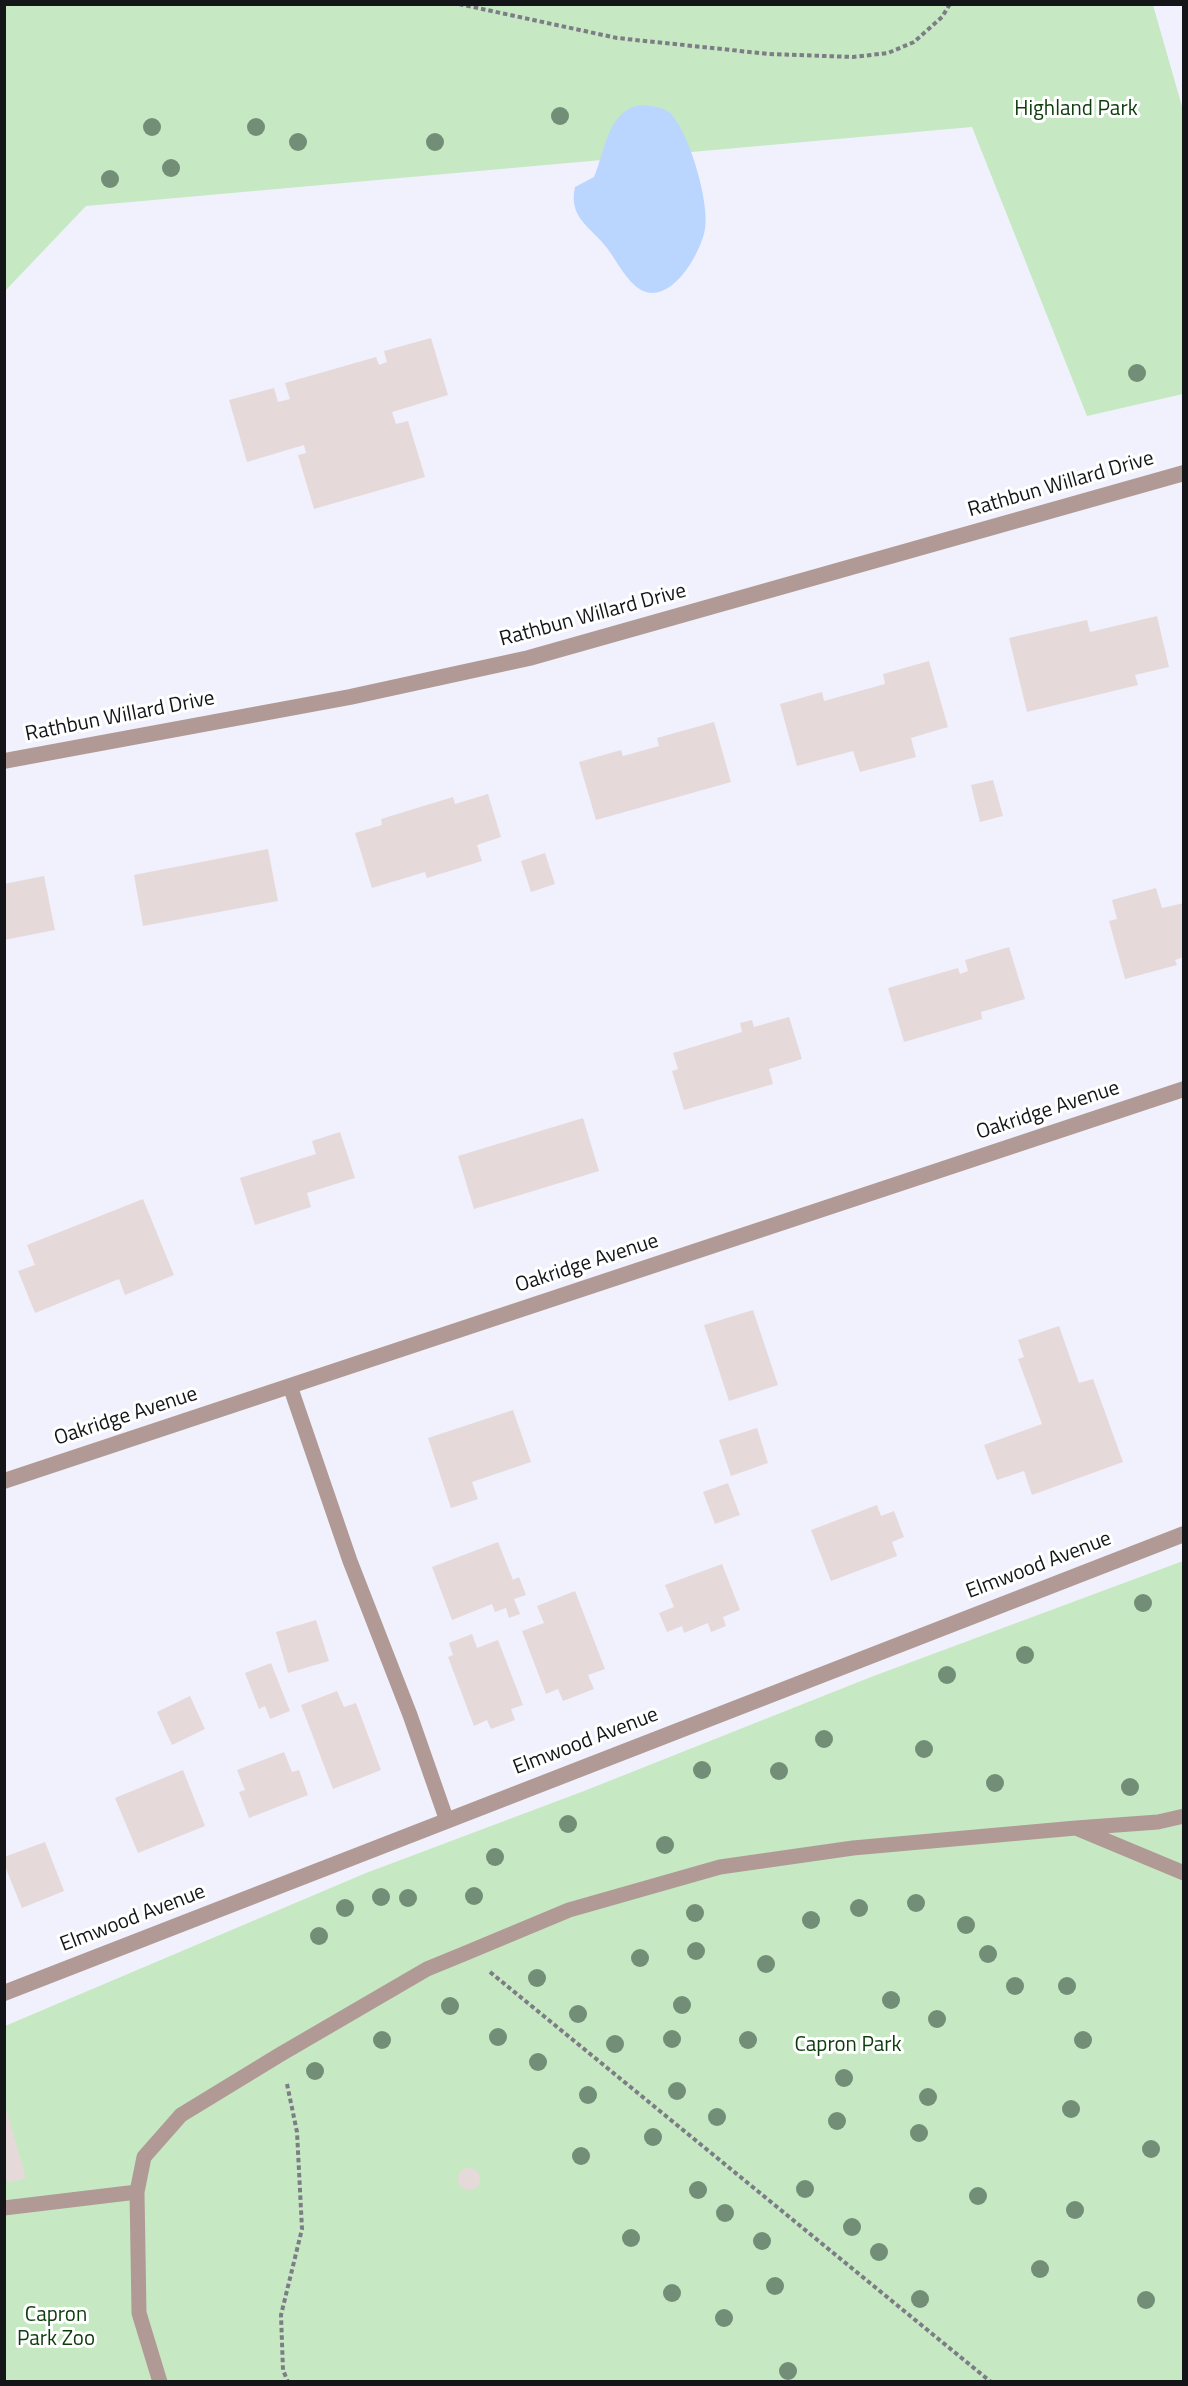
<!DOCTYPE html>
<style>
body{margin:0}
#map{position:relative;width:1188px;height:2386px;overflow:hidden;background:#f0f1fc;font-family:"Titillium Web",sans-serif}
canvas{display:block}
.frame{position:absolute;inset:0;border:6px solid #141518;pointer-events:none}
</style>
<div id="map">
<canvas width="1188" height="2386"></canvas>
<div class="frame"></div>
</div>
<script>
const ctx = document.querySelector('canvas').getContext('2d');
ctx.lineJoin = 'round';
function fill(path, color) { ctx.fillStyle = color; ctx.fill(path, 'evenodd'); }
function trace(path, color, width, dash) { ctx.strokeStyle = color; ctx.lineWidth = width; ctx.lineCap = dash ? 'butt' : 'round'; ctx.setLineDash(dash || []); ctx.stroke(path); }
function drawText(font, color, halo, rows, align = 'center') {
  ctx.font = font + ' "Titillium Web",sans-serif'; ctx.lineWidth = 6; ctx.setLineDash([]); ctx.textBaseline = 'middle'; ctx.strokeStyle = halo; ctx.fillStyle = color; for (const [text, x, y, turn = 0] of rows) {
    ctx.save(); ctx.translate(x, y); ctx.rotate((+turn || 0) * Math.PI / 180); ctx.textAlign = isNaN(turn) ? turn : align; if (halo) ctx.strokeText(text, 0, 0); ctx.fillText(text, 0, 0); ctx.restore();
  }
}
fill(new Path2D(`
 M 5,5 L 1153,5 L 1183,110 L 1183,394 L 1087,416 L 972,127 L 86,206 L 5,291 Z
 M 1183,1561 L 1183,2381 L 5,2382 L 5,2026 L 366,1873 L 584,1791 L 871,1677 Z`), '#c6e9c3');
fill(new Path2D(`
 M 640,105 C 650,106 663,106 670,113 C 689,131 710,203 705,229 C 701,253 671,306 641,290 C 626,281 617,261 607,248 C 591,227 568,218 575,187 L 594,177 C 605,152 607,111 640,105 Z`), '#bbd6fe');
fill(new Path2D(`
 M 431,338 L 448,395 L 392,412 L 396,424 L 408,421 L 425,477 L 314,509 L 298,455 L 306,453 L 304,445 L 247,462 L 229,400 L 274,388 L 278,402 L 290,399 L 285,383 L 376,357 L 379,365 L 387,362 L 384,351 Z
 M 1157,616 L 1169,667 L 1135,675 L 1138,685 L 1027,712 L 1009,638 L 1087,620 L 1090,632 Z
 M 929,661 L 948,727 L 911,738 L 916,757 L 860,772 L 853,751 L 797,766 L 780,704 L 822,692 L 824,701 L 885,684 L 883,674 Z
 M 714,722 L 731,782 L 596,820 L 579,762 L 621,750 L 623,756 L 659,746 L 657,738 Z
 M 993,780 L 1003,816 L 980,822 L 971,785 Z
 M 488,794 L 501,837 L 477,845 L 482,861 L 427,878 L 425,872 L 372,888 L 355,833 L 382,825 L 381,819 L 453,797 L 455,804 Z
 M 268,849 L 278,901 L 143,926 L 134,875 Z
 M 545,853 L 555,884 L 531,892 L 521,861 Z
 M 44,876 L 55,930 L 4,940 L 4,884 Z
 M 1156,888 L 1162,908 L 1184,903 L 1184,957 L 1175,960 L 1177,965 L 1125,979 L 1109,921 L 1117,919 L 1112,900 Z
 M 1009,947 L 1025,999 L 981,1012 L 982,1019 L 904,1042 L 888,988 L 958,968 L 960,974 L 968,971 L 965,960 Z
 M 789,1017 L 802,1059 L 769,1069 L 773,1084 L 684,1110 L 672,1071 L 678,1069 L 673,1053 L 742,1032 L 740,1023 L 752,1020 L 754,1027 Z
 M 583,1118 L 599,1171 L 474,1209 L 458,1156 Z
 M 340,1132 L 355,1178 L 307,1193 L 311,1207 L 255,1225 L 240,1178 L 316,1154 L 312,1141 Z
 M 143,1199 L 174,1275 L 125,1295 L 119,1279 L 35,1313 L 18,1271 L 35,1265 L 27,1245 Z
 M 753,1310 L 778,1385 L 729,1401 L 704,1325 Z
 M 1059,1326 L 1079,1383 L 1093,1379 L 1123,1462 L 1032,1495 L 1024,1471 L 997,1480 L 984,1445 L 1042,1424 L 1018,1359 L 1024,1357 L 1018,1340 Z
 M 513,1410 L 531,1462 L 472,1482 L 478,1499 L 451,1508 L 428,1438 Z
 M 757,1428 L 768,1463 L 731,1476 L 719,1440 Z
 M 728,1483 L 740,1515 L 715,1524 L 703,1492 Z
 M 877,1505 L 881,1516 L 894,1511 L 904,1537 L 892,1542 L 897,1556 L 831,1581 L 811,1530 Z
 M 498,1542 L 513,1580 L 519,1577 L 526,1595 L 514,1599 L 520,1614 L 509,1618 L 506,1608 L 495,1612 L 492,1604 L 452,1620 L 432,1567 Z
 M 722,1564 L 740,1610 L 723,1617 L 726,1626 L 711,1632 L 708,1623 L 684,1633 L 682,1626 L 667,1632 L 659,1613 L 674,1607 L 665,1585 Z
 M 575,1591 L 605,1669 L 588,1675 L 594,1689 L 563,1701 L 558,1689 L 546,1694 L 522,1631 L 544,1623 L 537,1606 Z
 M 316,1620 L 329,1661 L 288,1673 L 276,1632 Z
 M 472,1634 L 477,1648 L 498,1640 L 523,1705 L 511,1709 L 515,1720 L 491,1729 L 487,1720 L 474,1726 L 448,1657 L 453,1655 L 449,1643 Z
 M 271,1663 L 290,1711 L 270,1719 L 265,1706 L 259,1709 L 245,1673 Z
 M 337,1691 L 344,1707 L 356,1703 L 381,1770 L 333,1789 L 301,1705 Z
 M 190,1696 L 205,1729 L 172,1745 L 157,1712 Z
 M 284,1752 L 292,1772 L 299,1770 L 308,1795 L 249,1818 L 239,1792 L 245,1790 L 237,1770 Z
 M 183,1770 L 205,1826 L 138,1853 L 115,1798 Z
 M 45,1842 L 64,1891 L 22,1908 L 4,1864 L 4,1857 Z
 M 5,2105 L 26,2178 L 8,2183 L 4,2173 Z
 M458 2179a11 11 0 1 1 22 0a11 11 0 1 1-22 0Z`), '#e6d9d9');
trace(new Path2D(`
 M 459,4 L 617,38 L 769,54 L 853,57 L 888,53 L 914,42 L 942,17 L 950,4
 M 490,1972 L 991,2382
 M 287,2084 L 297,2132 L 302,2229 L 281,2315 L 283,2370 L 288,2382`), '#7d7e85', 4, [4.5, 3]);
trace(new Path2D(`
 M 290,1386 L 350,1561 L 410,1715 L 447,1821
 M 1184,1816 L 1158,1822 L 1076,1828 L 1184,1873
 M 4,2208 L 137,2192
 M 160,2382 L 139,2313 L 137,2192 L 144,2157 L 181,2115 L 281,2054 L 427,1969 L 466,1953 L 569,1910 L 720,1867 L 853,1848 L 1076,1828`), '#b19a95', 15);
trace(new Path2D(`
 M 4,761 L 350,697 L 529,658 L 1184,473
 M 4,1481 L 1184,1089
 M 4,1993 L 1184,1534`), '#b19a95', 16);
ctx.fillStyle = '#738e77';
for (const [x, y] of [
 [560,116],
 [152,127],
 [256,127],
 [298,142],
 [435,142],
 [171,168],
 [110,179],
 [1137,373],
 [1143,1603],
 [1025,1655],
 [947,1675],
 [824,1739],
 [924,1749],
 [702,1770],
 [779,1771],
 [995,1783],
 [1130,1787],
 [568,1824],
 [665,1845],
 [495,1857],
 [474,1896],
 [381,1897],
 [408,1898],
 [916,1903],
 [345,1908],
 [859,1908],
 [695,1913],
 [811,1920],
 [966,1925],
 [319,1936],
 [696,1951],
 [988,1954],
 [640,1958],
 [766,1964],
 [537,1978],
 [1015,1986],
 [1067,1986],
 [891,2000],
 [682,2005],
 [450,2006],
 [578,2014],
 [937,2019],
 [498,2037],
 [672,2039],
 [382,2040],
 [748,2040],
 [1083,2040],
 [615,2044],
 [538,2062],
 [315,2071],
 [844,2078],
 [677,2091],
 [588,2095],
 [928,2097],
 [1071,2109],
 [717,2117],
 [837,2121],
 [919,2133],
 [653,2137],
 [1151,2149],
 [581,2156],
 [805,2189],
 [698,2190],
 [978,2196],
 [1075,2210],
 [725,2213],
 [852,2227],
 [631,2238],
 [762,2241],
 [879,2252],
 [1040,2269],
 [775,2286],
 [672,2293],
 [920,2299],
 [1146,2300],
 [724,2318],
 [788,2371]
]) { ctx.beginPath(); ctx.arc(x, y, 9, 0, 2 * Math.PI); ctx.fill(); }
drawText('21px', '#0c3d0b', '#fff', [
 ["Highland Park",1076,110],
 ["Capron Park",848,2046],
 ["Capron",56,2316],
 ["Park Zoo",56,2340]
]);
drawText('21px', '#141518', '#fff', [
 ["Rathbun Willard Drive",1061,485,-16],
 ["Rathbun Willard Drive",593,616,-15],
 ["Rathbun Willard Drive",120,717,-11],
 ["Oakridge Avenue",1048,1111,-18],
 ["Oakridge Avenue",587,1264,-18],
 ["Oakridge Avenue",126,1417,-18],
 ["Elmwood Avenue",1039,1566,-21],
 ["Elmwood Avenue",586,1742,-21],
 ["Elmwood Avenue",133,1919,-21]
]);
</script>
